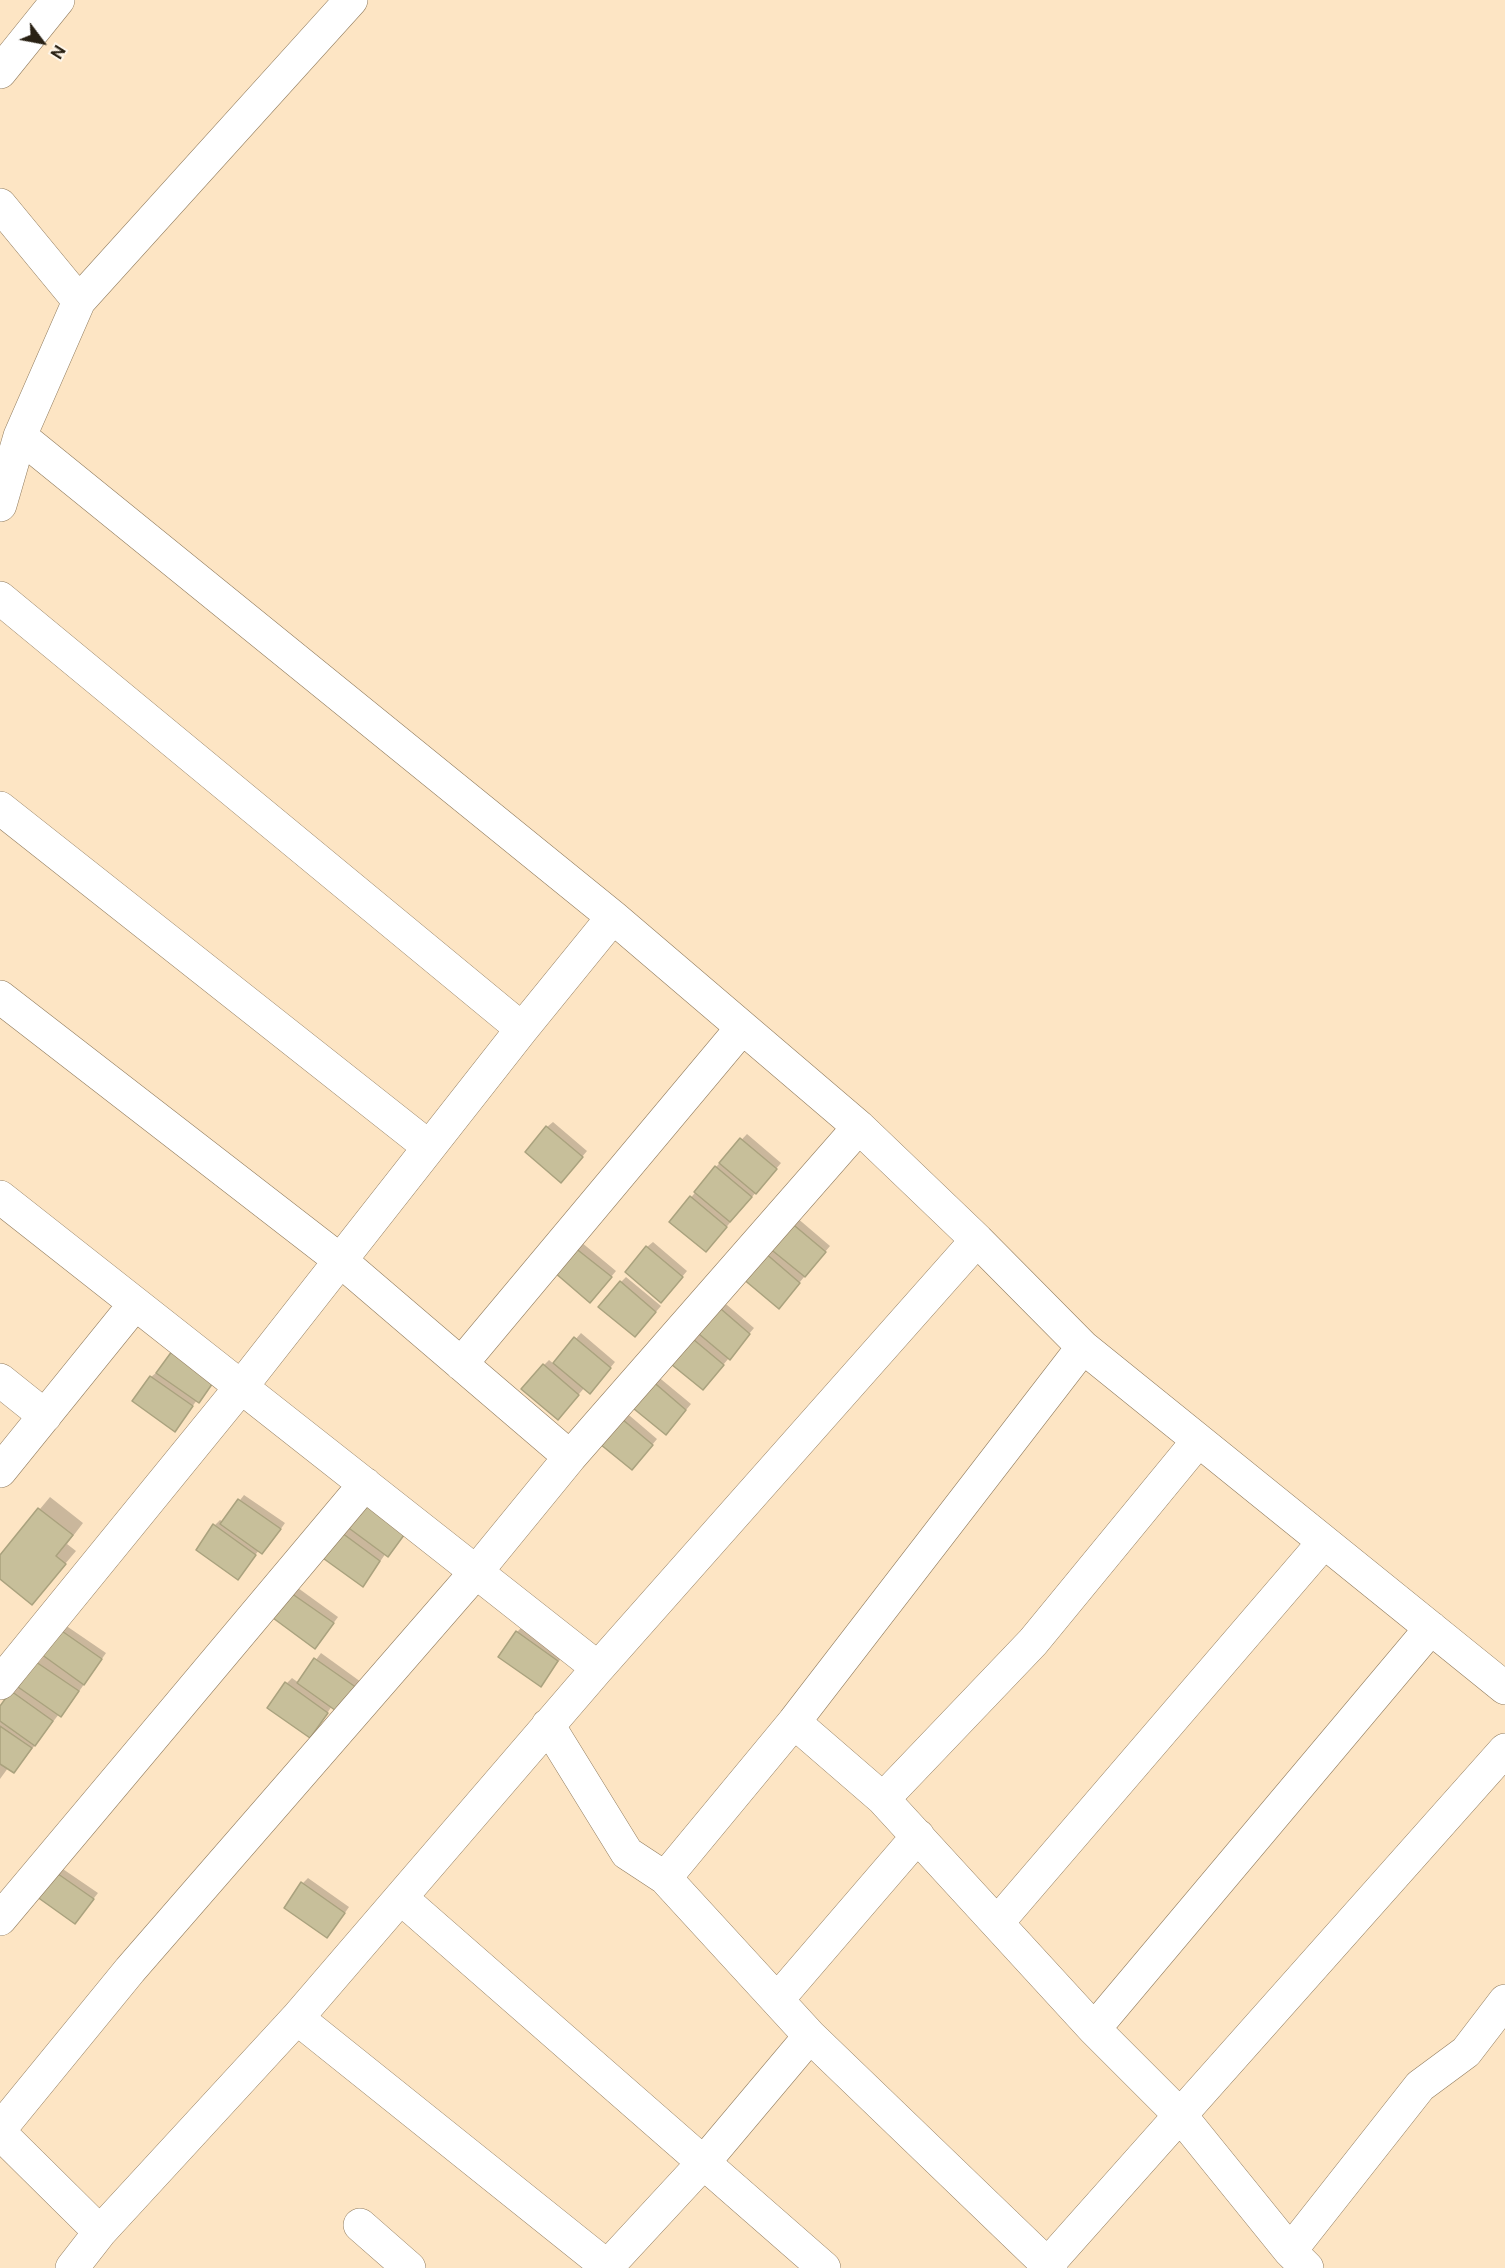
<!DOCTYPE html>
<style>
body{margin:0}
#map{position:relative;width:1505px;height:2268px;overflow:hidden;background:#fde5c4;font-family:"Public Sans",sans-serif}
canvas{display:block}
.north{position:absolute;left:12px;top:12px;width:60px;height:60px;-webkit-text-stroke:4px #fef5e8;paint-order:stroke;rotate:122deg;font-size:16px;font-weight:700;line-height:24px;text-align:center;color:#292114}
.north::after{content:'';display:block;margin:auto;width:21px;height:27px;background:#292114;clip-path:polygon(50% 0,100% 100%,50% 72%,0 100%)}
</style>
<div id="map">
<canvas width="1505" height="2268"></canvas>
<div class="north">N</div>
</div>
<script>
const ctx = document.querySelector('canvas').getContext('2d');
ctx.lineJoin = 'round';
function fill(path, color) { ctx.fillStyle = color; ctx.fill(path, 'evenodd'); }
function trace(path, color, width, dash) { ctx.strokeStyle = color; ctx.lineWidth = width; ctx.lineCap = dash ? 'butt' : 'round'; ctx.setLineDash(dash || []); ctx.stroke(path); }
fill(new Path2D(`
 M 553,1122 L 587,1151 L 566,1176 L 547,1127 Z
 M 747,1134 L 781,1163 L 711,1245 L 671,1222 L 716,1167 Z
 M 796,1217 L 830,1246 L 784,1301 L 744,1277 Z
 M 581,1242 L 616,1271 L 595,1296 L 556,1272 Z
 M 653,1242 L 687,1271 L 666,1296 L 647,1247 Z
 M 626,1277 L 661,1306 L 640,1330 L 621,1282 Z
 M 720,1299 L 754,1328 L 708,1383 L 668,1360 Z
 M 581,1333 L 615,1362 L 595,1386 L 585,1387 L 563,1413 L 544,1365 L 549,1360 L 554,1364 Z
 M 221,1371 L 204,1396 L 199,1401 L 197,1400 L 175,1430 L 151,1377 L 157,1372 Z
 M 656,1375 L 691,1404 L 671,1428 L 631,1404 Z
 M 623,1410 L 657,1439 L 637,1463 L 597,1440 Z
 M 244,1495 L 285,1523 L 268,1547 L 262,1552 L 259,1550 L 238,1578 L 215,1525 L 220,1520 L 223,1522 Z
 M 50,1497 L 83,1523 L 67,1544 L 76,1551 L 32,1603 L 0,1577 L 0,1557 Z
 M 411,1525 L 394,1549 L 388,1555 L 386,1553 L 368,1579 L 339,1531 L 344,1526 Z
 M 298,1588 L 338,1617 L 320,1641 L 275,1618 Z
 M 65,1625 L 106,1653 L 66,1710 L 59,1714 L 19,1766 L 8,1768 L 0,1779 L 0,1708 L 45,1655 Z
 M 522,1627 L 563,1656 L 540,1685 L 517,1632 Z
 M 321,1653 L 361,1682 L 332,1706 L 315,1731 L 287,1683 L 292,1678 L 299,1683 Z
 M 57,1865 L 98,1893 L 75,1922 L 35,1894 Z
 M 308,1878 L 349,1907 L 332,1931 L 303,1883 Z`), '#0003');
const building = new Path2D(`
 M 546,1126 L 583,1157 L 561,1183 L 525,1152 Z
 M 740,1138 L 777,1169 L 756,1194 L 719,1163 Z
 M 715,1166 L 752,1197 L 730,1222 L 694,1192 Z
 M 690,1196 L 727,1227 L 706,1252 L 669,1222 Z
 M 789,1221 L 826,1252 L 805,1277 L 768,1247 Z
 M 646,1246 L 683,1277 L 661,1303 L 625,1272 Z
 M 574,1247 L 612,1277 L 590,1303 L 554,1272 Z
 M 764,1252 L 800,1283 L 779,1309 L 742,1278 Z
 M 620,1281 L 656,1312 L 635,1337 L 598,1307 Z
 M 714,1303 L 750,1334 L 730,1360 L 693,1329 Z
 M 687,1334 L 724,1365 L 703,1390 L 666,1360 Z
 M 574,1337 L 611,1368 L 590,1394 L 553,1363 Z
 M 175,1347 L 217,1377 L 199,1403 L 156,1373 Z
 M 543,1364 L 579,1395 L 558,1420 L 521,1389 Z
 M 150,1376 L 193,1406 L 175,1432 L 132,1401 Z
 M 650,1379 L 686,1410 L 666,1435 L 628,1404 Z
 M 616,1414 L 653,1445 L 632,1470 L 595,1440 Z
 M 238,1499 L 281,1529 L 262,1554 L 220,1524 Z
 M 364,1501 L 407,1531 L 388,1557 L 346,1526 Z
 M 38,1508 L 73,1535 L 56,1556 L 66,1564 L 32,1605 L 0,1579 L 0,1555 Z
 M 213,1524 L 256,1555 L 238,1580 L 196,1550 Z
 M 338,1530 L 380,1561 L 363,1587 L 320,1556 Z
 M 291,1593 L 334,1623 L 315,1649 L 273,1618 Z
 M 59,1629 L 102,1659 L 84,1685 L 41,1654 Z
 M 516,1631 L 558,1661 L 541,1687 L 498,1657 Z
 M 314,1658 L 357,1688 L 339,1713 L 297,1683 Z
 M 36,1662 L 79,1691 L 61,1717 L 18,1687 Z
 M 285,1682 L 328,1713 L 310,1738 L 267,1708 Z
 M 11,1691 L 53,1721 L 35,1746 L 0,1721 L 0,1706 Z
 M 0,1726 L 32,1748 L 14,1773 L 0,1764 Z
 M 51,1869 L 94,1899 L 75,1924 L 33,1894 Z
 M 301,1882 L 345,1913 L 327,1938 L 284,1908 Z`);
fill(building, '#c7bf9a');
trace(building, '#aaa27e', 1.5);
const minor = new Path2D(`
 M 0,72 L 58,0
 M 0,205 L 79,301
 M 20,436 L 613,917
 M 0,505 L 20,436 L 79,301 L 351,0
 M 0,598 L 522,1029 L 241,1387 L 0,1683
 M 0,808 L 429,1147
 M 0,997 L 341,1261 L 570,1457
 M 522,1029 L 613,917 L 859,1127 L 977,1240 L 598,1668
 M 0,1197 L 598,1668 L 297,2018 L 100,2232 L 72,2268
 M 977,1240 L 1083,1347 L 1505,1688
 M 461,1364 L 742,1028
 M 0,1380 L 45,1416
 M 0,1471 L 135,1304
 M 794,1722 L 883,1799 L 1094,2029 L 1180,2115 L 1290,2251 L 1307,2268
 M 548,1725 L 627,1853 L 665,1878 L 810,2036 L 1051,2268
 M 883,1799 L 1033,1642 L 1198,1441
 M 665,1878 L 794,1722 L 1083,1347
 M 401,1898 L 824,2268
 M 0,1919 L 365,1484
 M 997,1923 L 1324,1542
 M 777,2000 L 918,1836
 M 297,2018 L 609,2268
 M 1094,2029 L 1431,1628
 M 0,2129 L 130,1970 L 476,1572 L 570,1457 L 859,1127
 M 0,2133 L 100,2232
 M 360,2225 L 409,2268
 M 1290,2251 L 1420,2086 L 1466,2052 L 1505,2001
 M 1047,2265 L 1505,1750
 M 606,2268 L 704,2162 L 810,2036`);
trace(minor, '#917c5e', 34);
trace(minor, '#fff', 33);
</script>
